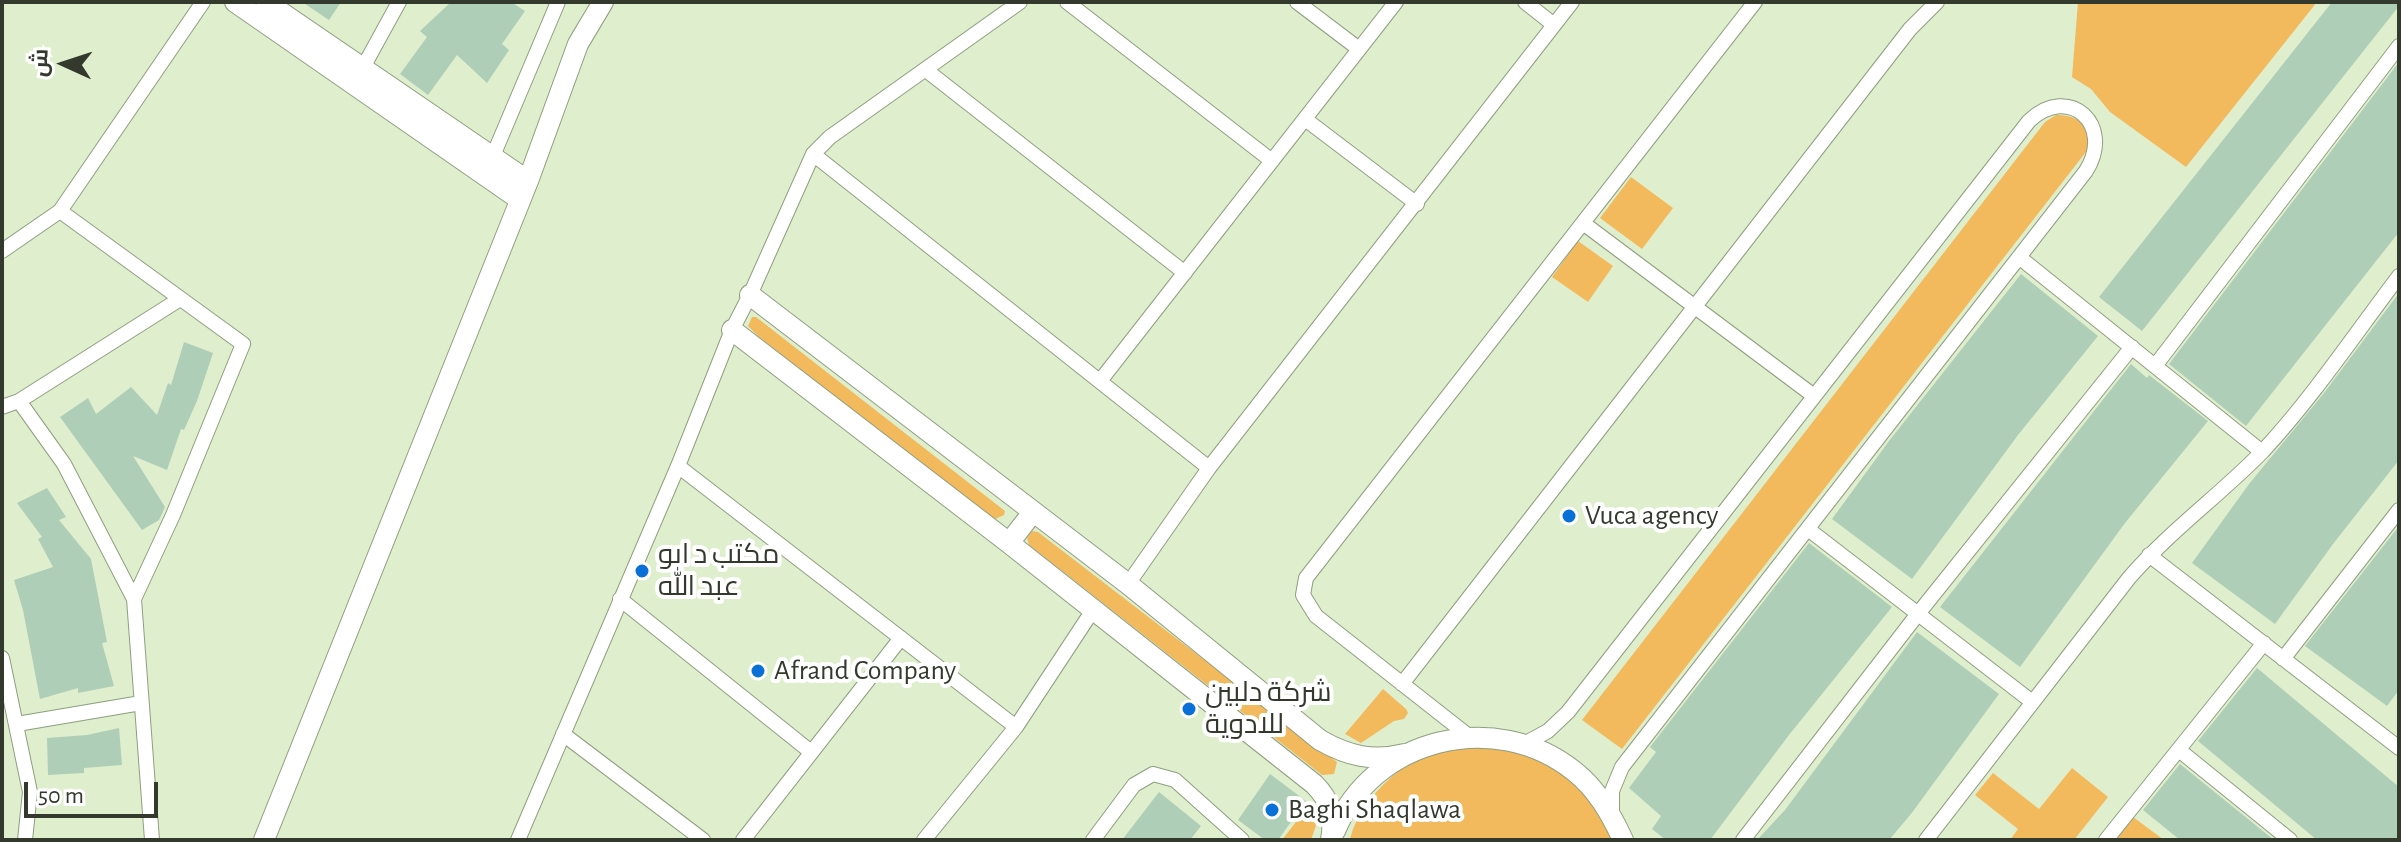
<!DOCTYPE html>
<meta charset="utf-8">
<style>
body{margin:0}
#map{position:relative;width:2401px;height:842px;overflow:hidden;background:#dfefcd;font-family:"Alegreya Sans",Cairo,sans-serif}
canvas{display:block}
.frame{position:absolute;inset:0;border:4px solid #33392c;pointer-events:none}
.north{position:absolute;left:24px;top:24px;width:80px;height:80px;-webkit-text-stroke:6px #fff;paint-order:stroke;rotate:273deg;font-size:22px;font-weight:700;line-height:32px;text-align:center;color:#33392c}
.north::after{content:'';display:block;margin:auto;width:28px;height:36px;background:#33392c;clip-path:polygon(50% 0,100% 100%,50% 72%,0 100%)}
.scale{position:absolute;left:24px;top:782px;width:134px;height:36px;box-sizing:border-box;border:4px solid #33392c;border-top:0;padding-left:10px;font-size:24px;line-height:28px;white-space:nowrap;color:#33392c;-webkit-text-stroke:6px #fff;paint-order:stroke}
</style>
<div id="map">
<canvas width="2401" height="842"></canvas>
<div class="frame"></div>
<div class="north">ش</div>
<div class="scale">50 m</div>
</div>
<script>
const ctx = document.querySelector('canvas').getContext('2d');
ctx.lineJoin = 'round';
function fill(path, color) { ctx.fillStyle = color; ctx.fill(path, 'evenodd'); }
function trace(path, color, width, dash) { ctx.strokeStyle = color; ctx.lineWidth = width; ctx.lineCap = dash ? 'butt' : 'round'; ctx.setLineDash(dash || []); ctx.stroke(path); }
function drawText(font, color, halo, rows, align = 'center') {
  ctx.font = font + ' "Alegreya Sans",Cairo,sans-serif'; ctx.lineWidth = 8; ctx.setLineDash([]); ctx.textBaseline = 'middle'; ctx.strokeStyle = halo; ctx.fillStyle = color; for (const [text, x, y, turn = 0] of rows) {
    ctx.save(); ctx.translate(x, y); ctx.rotate((+turn || 0) * Math.PI / 180); ctx.textAlign = isNaN(turn) ? turn : align; if (halo) ctx.strokeText(text, 0, 0); ctx.fillText(text, 0, 0); ctx.restore();
  }
}
fill(new Path2D(`
 M 2078,2 L 2317,2 L 2186,167 L 2110,112 L 2091,89 L 2072,77 Z
 M 2056,115 C 2073,115 2081,120 2091,133 L 2089,148 L 1622,749 L 1582,720 L 2045,122 Z
 M 1631,177 L 1673,208 L 1642,249 L 1600,218 Z
 M 1578,241 L 1613,266 L 1588,302 L 1552,277 Z
 M 752,317 L 756,317 L 1005,511 L 1004,515 L 993,520 L 759,337 L 748,326 Z
 M 1032,531 L 1038,532 L 1337,762 L 1334,774 L 1322,775 L 1029,545 L 1027,538 Z
 M 1383,689 L 1406,709 L 1408,713 L 1404,719 L 1394,721 L 1361,743 L 1345,734 Z
 M 1502,742 L 1584,782 L 1618,840 L 1350,840 C 1360,796 1413,750 1457,744 C 1472,742 1487,743 1502,742 Z
 M 2072,768 L 2108,797 L 2074,840 L 2010,840 L 2018,829 L 1975,795 L 1993,773 L 2039,809 Z
 M 1309,805 L 1320,814 L 1311,840 L 1282,840 Z
 M 2133,817 L 2164,840 L 2115,840 Z`), '#f2b95d');
fill(new Path2D(`
 M 302,2 L 341,2 L 329,20 Z
 M 451,2 L 511,2 L 525,11 L 502,44 L 509,50 L 487,83 L 457,55 L 428,95 L 400,74 L 427,37 L 420,31 Z
 M 2332,2 L 2399,2 L 2399,6 L 2142,331 L 2099,297 Z
 M 2399,62 L 2399,232 L 2246,426 L 2169,364 Z
 M 2021,274 L 2098,336 L 2018,435 L 1912,579 L 1832,519 L 1889,441 Z
 M 2399,293 L 2399,460 L 2333,544 L 2275,624 L 2192,563 L 2249,484 L 2324,393 Z
 M 184,342 L 213,353 L 197,401 L 184,430 L 181,429 L 167,470 L 133,456 L 165,507 L 159,520 L 142,530 L 60,417 L 88,398 L 96,414 L 131,387 L 157,415 L 168,383 L 171,385 Z
 M 2131,364 L 2147,378 L 2149,375 L 2208,421 L 2125,523 L 2020,667 L 1940,607 Z
 M 47,488 L 66,517 L 59,520 L 91,559 L 107,642 L 102,643 L 114,686 L 78,693 L 78,688 L 40,699 L 23,610 L 14,580 L 53,567 L 38,539 L 42,537 L 17,503 Z
 M 2399,526 L 2399,690 L 2387,706 L 2305,646 Z
 M 1809,543 L 1892,607 L 1789,735 L 1710,840 L 1666,840 L 1652,829 L 1661,816 L 1629,788 L 1656,752 L 1650,747 Z
 M 1917,632 L 1999,694 L 1911,814 L 1889,840 L 1757,840 L 1785,810 Z
 M 2257,668 L 2399,787 L 2399,840 L 2317,840 L 2198,741 Z
 M 119,728 L 122,765 L 84,768 L 84,773 L 48,775 L 47,738 L 87,735 Z
 M 2180,764 L 2274,840 L 2180,840 L 2143,810 Z
 M 1270,774 L 1306,801 L 1278,840 L 1265,840 L 1238,820 Z
 M 1159,792 L 1201,826 L 1190,840 L 1122,840 Z`), '#aeceb7');
const street = new Path2D(`
 M 1067,2 L 1272,161
 M 1297,2 L 1359,49
 M 1525,2 L 1554,25
 M 926,70 L 1185,273
 M 360,73 L 399,2
 M 1305,119 L 1417,204
 M 813,154 L 1209,468
 M 490,163 L 558,2
 M 60,211 L 243,344 L 173,515 L 134,599 L 152,840
 M 1583,223 L 1814,396
 M 2,251 L 60,211 L 203,2
 M 2019,257 L 2262,452
 M 2155,366 L 2399,46
 M 1100,381 L 1396,2
 M 19,401 L 64,464 L 134,599
 M 2,407 L 19,401 L 180,299
 M 678,466 L 1016,727
 M 1808,529 L 2031,701
 M 2149,555 L 2399,748
 M 1128,584 L 1209,468 L 1572,2
 M 620,599 L 811,752
 M 2,658 L 30,792 L 25,840
 M 2283,659 L 2399,510
 M 1402,684 L 1910,29 L 1937,2
 M 17,724 L 141,703
 M 563,734 L 703,840
 M 1470,737 L 1316,616 L 1303,595 L 1306,578 L 1755,2
 M 1524,744 L 1548,731 L 1568,712 L 2029,121 C 2069,83 2115,125 2086,171 L 1622,767 L 1612,791 L 1612,815
 M 2179,750 L 2290,840
 M 518,840 L 678,466 L 732,330 L 750,295 L 813,154 L 830,137 L 1020,2
 M 743,840 L 901,638
 M 924,840 L 1016,727 L 1093,610
 M 1093,840 L 1134,785 L 1153,774 L 1175,780 L 1242,840
 M 1743,840 L 1917,615 L 2132,347
 M 1926,840 L 2129,578 C 2170,531 2220,495 2263,451 C 2313,397 2355,334 2399,276
 M 2106,840 L 2264,643`);
const secondary = new Path2D(`
 M 235,2 L 519,199
 M 266,2 L 528,181
 M 750,295 L 1128,584 L 1320,740 C 1348,756 1373,762 1405,754
 M 732,330 L 1009,543 L 1314,784 C 1331,801 1335,817 1331,840
 M 1009,543 L 1033,512
 M 1335,831 C 1373,738 1495,708 1574,771 C 1597,789 1611,814 1623,840
 M 264,840 L 528,181 L 578,44 L 603,2`);
trace(street, '#8f9e7f', 16);
trace(secondary, '#8f9e7f', 22);
trace(street, '#fff', 14);
trace(secondary, '#fff', 20);
for (const [x, y, r, color] of [
 [1569,516,8,"#0970d8"],
 [642,571,8,"#0970d8"],
 [758,671,8,"#0970d8"],
 [1189,709,8,"#0970d8"],
 [1272,810,8,"#0970d8"]
]) { const dot = new Path2D(); dot.arc(x, y, r, 0, 2 * Math.PI); ctx.fillStyle = color; ctx.fill(dot); trace(dot, '#fff', 3); }
drawText('28px', '#33392c', '#fff', [
 ["Vuca agency",1585,516],
 ["مكتب د ابو",658,555],
 ["عبد الله",658,587],
 ["Afrand Company",774,671],
 ["شركة دلبين",1205,693],
 ["للادوية",1205,725],
 ["Baghi Shaqlawa",1288,810]
], 'left');
</script>
